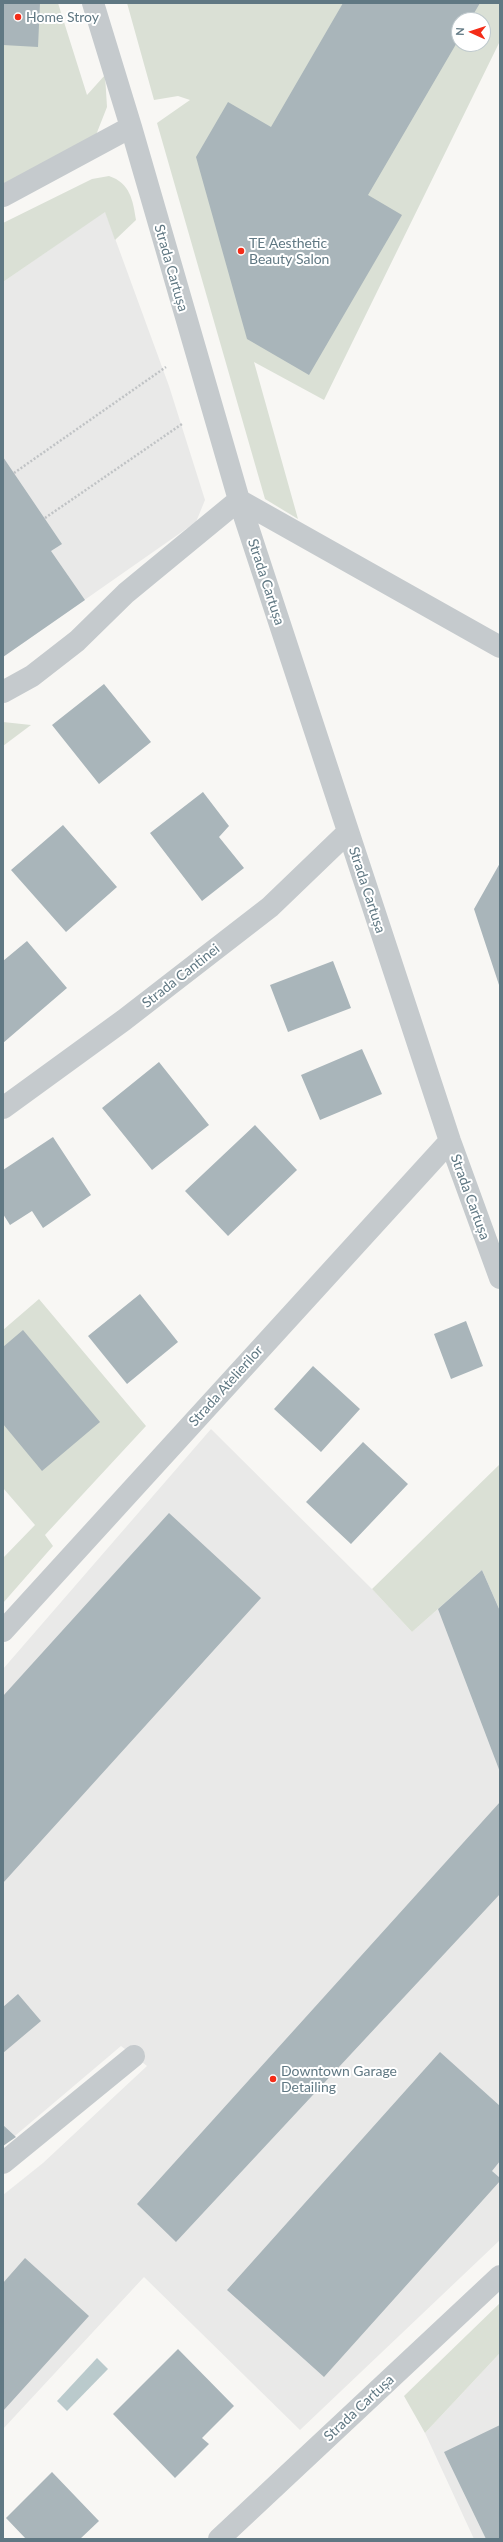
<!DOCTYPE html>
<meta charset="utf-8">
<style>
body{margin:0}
#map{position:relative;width:503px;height:2542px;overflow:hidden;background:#f8f7f4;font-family:Lato,sans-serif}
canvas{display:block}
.frame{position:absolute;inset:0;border:4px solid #607883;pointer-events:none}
.north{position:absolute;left:451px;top:12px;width:40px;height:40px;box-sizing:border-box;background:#fff;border:1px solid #bfc9cd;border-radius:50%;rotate:273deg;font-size:11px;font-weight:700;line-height:16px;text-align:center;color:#607883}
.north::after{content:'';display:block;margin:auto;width:14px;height:18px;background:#f42c18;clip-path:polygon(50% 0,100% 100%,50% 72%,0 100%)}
</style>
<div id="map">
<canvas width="503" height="2542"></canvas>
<div class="frame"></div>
<div class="north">N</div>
</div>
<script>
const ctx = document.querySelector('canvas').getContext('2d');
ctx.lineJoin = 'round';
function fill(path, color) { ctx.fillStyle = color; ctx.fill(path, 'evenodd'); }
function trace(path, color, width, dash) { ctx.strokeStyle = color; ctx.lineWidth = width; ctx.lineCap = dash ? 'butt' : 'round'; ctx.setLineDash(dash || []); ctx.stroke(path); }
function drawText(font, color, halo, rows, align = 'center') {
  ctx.font = font + ' Lato,sans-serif'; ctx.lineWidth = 4; ctx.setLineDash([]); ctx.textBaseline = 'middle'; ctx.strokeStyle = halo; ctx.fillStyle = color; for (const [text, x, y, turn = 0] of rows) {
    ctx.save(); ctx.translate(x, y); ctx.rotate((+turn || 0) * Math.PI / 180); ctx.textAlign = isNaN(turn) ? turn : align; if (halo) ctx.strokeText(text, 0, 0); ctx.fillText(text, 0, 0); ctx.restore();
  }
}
fill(new Path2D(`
 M 105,211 L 169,386 L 205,500 L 196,522 L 3,657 L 3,282 Z
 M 211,1429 L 372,1589 L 412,1632 L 482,1570 L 500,1611 L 500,2240 L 300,2430 L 144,2277 L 3,2429 L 3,2195 L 43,2163 L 147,2066 L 121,2046 L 3,2146 L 3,1669 Z
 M 500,2353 L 500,2539 L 474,2539 L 425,2433 Z`), '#e9e9e8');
fill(new Path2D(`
 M 3,3 L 58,3 L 87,95 L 105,75 L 107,107 L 96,135 L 3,186 Z
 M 127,3 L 500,3 L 500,41 L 324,400 L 254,362 L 298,519 L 265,499 L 157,123 L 190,100 L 178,96 L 154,100 ZM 459,20 L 483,20 L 483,44 L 459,44 Z
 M 109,176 C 130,183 133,200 136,220 L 115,240 L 105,212 L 3,282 L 3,223 L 92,179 Z
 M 3,722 L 31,725 L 3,746 Z
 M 39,1299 L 146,1426 L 45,1535 L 53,1546 L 3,1603 L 3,1558 L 35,1525 L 3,1488 L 3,1330 Z
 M 500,1464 L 500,1611 L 482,1570 L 412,1632 L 372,1589 Z
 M 500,2303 L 500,2353 L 425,2433 L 404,2396 Z`), '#dae0d5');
fill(new Path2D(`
 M 97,2358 L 108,2369 L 67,2411 L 57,2401 Z`), '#bacacc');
fill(new Path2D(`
 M 3,3 L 40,3 L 38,47 L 3,45 Z
 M 343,3 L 480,3 L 470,20 L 459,20 L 459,39 L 368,195 L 402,215 L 309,375 L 247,339 L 196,157 L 228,102 L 271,127 Z
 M 3,457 L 62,544 L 51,551 L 85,600 L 3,657 Z
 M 104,684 L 151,742 L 99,784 L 52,725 Z
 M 203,792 L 229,826 L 219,837 L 244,868 L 202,901 L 150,833 Z
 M 63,825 L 117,887 L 66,932 L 11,870 Z
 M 500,863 L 500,988 L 474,909 Z
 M 27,941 L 67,988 L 3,1043 L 3,961 Z
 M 333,961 L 351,1008 L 288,1032 L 270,985 Z
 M 362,1049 L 382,1094 L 320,1120 L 301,1075 Z
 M 159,1062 L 209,1125 L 152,1170 L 102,1108 Z
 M 255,1125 L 297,1170 L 228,1236 L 185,1191 Z
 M 53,1137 L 91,1195 L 43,1228 L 32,1211 L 10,1225 L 3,1214 L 3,1170 Z
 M 140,1294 L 178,1342 L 127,1384 L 88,1336 Z
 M 466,1321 L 483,1366 L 451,1379 L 434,1334 Z
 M 23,1330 L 100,1422 L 42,1471 L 3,1424 L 3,1347 Z
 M 313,1366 L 360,1409 L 321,1452 L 274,1409 Z
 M 363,1442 L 408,1484 L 351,1544 L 306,1502 Z
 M 169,1513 L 261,1598 L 3,1883 L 3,1696 Z
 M 482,1570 L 500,1611 L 500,1772 L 438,1609 Z
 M 500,1802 L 500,1894 L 176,2242 L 137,2204 Z
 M 18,1994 L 41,2021 L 3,2053 L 3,2007 Z
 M 440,2052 L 500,2106 L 500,2161 L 492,2171 L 500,2178 L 500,2181 L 324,2377 L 227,2290 Z
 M 3,2125 L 16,2137 L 3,2146 Z
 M 25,2258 L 89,2316 L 3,2411 L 3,2283 Z
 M 178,2349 L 234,2406 L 202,2438 L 209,2444 L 175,2478 L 113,2414 Z
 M 500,2425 L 500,2539 L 486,2539 L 444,2452 Z
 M 52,2472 L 99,2521 L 80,2539 L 26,2539 L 6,2518 Z`), '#a9b5ba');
trace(new Path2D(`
 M 14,473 L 166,367
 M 45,518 L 182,424`), '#c0c3c5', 2.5, [2, 2]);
trace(new Path2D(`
 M 93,3 L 131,127 L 239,500 L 450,1141 L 500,1278
 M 3,196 L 131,127
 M 3,692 L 32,676 L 77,641 L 126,593 L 239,500 L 500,647
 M 3,1108 L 124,1020 L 270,907 L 348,832
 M 3,1631 L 450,1141
 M 3,2163 L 134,2056
 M 219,2539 L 500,2276`), '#c5cacd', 22);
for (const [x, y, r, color] of [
 [18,17,4,"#f42c18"],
 [241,251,4,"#f42c18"],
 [273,2079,4,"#f42c18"]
]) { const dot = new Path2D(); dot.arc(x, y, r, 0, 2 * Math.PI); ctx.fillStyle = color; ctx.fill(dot); trace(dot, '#fff', 1.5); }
drawText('14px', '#607883', '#fff', [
 ["Home Stroy",26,17],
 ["TE Aesthetic",249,243],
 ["Beauty Salon",249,259],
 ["Downtown Garage",281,2071],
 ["Detailing",281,2087]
], 'left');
drawText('14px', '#607883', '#fff', [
 ["Strada Cartușa",171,268,74],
 ["Strada Cartușa",266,582,72],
 ["Strada Cartușa",367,890,72],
 ["Strada Cantinei",181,976,-38],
 ["Strada Cartușa",470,1197,70],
 ["Strada Atelierilor",226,1386,-48],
 ["Strada Cartușa",359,2408,-43]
]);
</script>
